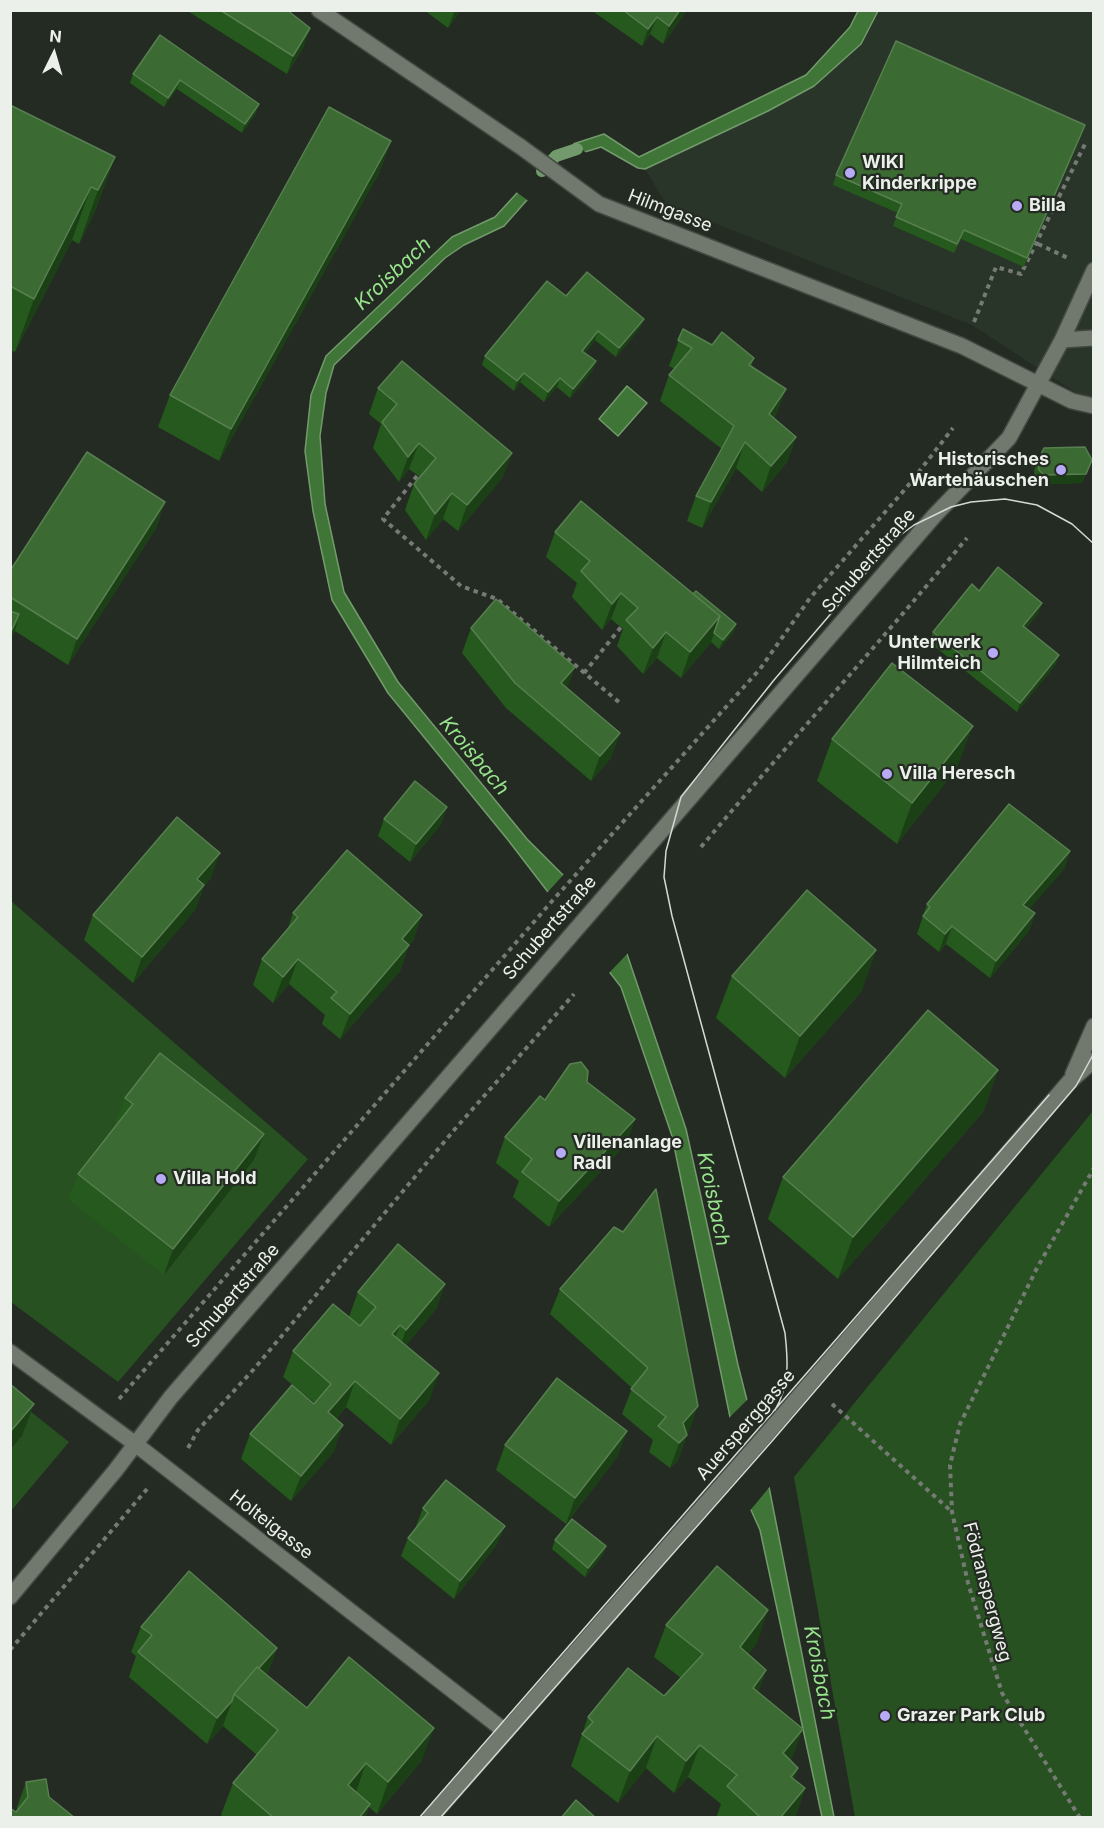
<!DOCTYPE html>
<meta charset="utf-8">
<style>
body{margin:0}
#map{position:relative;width:1104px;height:1828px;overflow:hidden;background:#242b23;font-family:Inter,sans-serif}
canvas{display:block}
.frame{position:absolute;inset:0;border:12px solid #ecf0eb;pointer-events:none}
.north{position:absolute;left:24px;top:24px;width:60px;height:60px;-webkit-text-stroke:4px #242b23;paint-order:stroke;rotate:5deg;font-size:16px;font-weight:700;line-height:24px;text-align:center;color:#ecf0eb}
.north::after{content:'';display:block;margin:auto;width:21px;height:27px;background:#ecf0eb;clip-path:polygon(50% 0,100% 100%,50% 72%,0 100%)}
</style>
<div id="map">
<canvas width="1104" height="1828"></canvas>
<div class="frame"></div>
<div class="north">N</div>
</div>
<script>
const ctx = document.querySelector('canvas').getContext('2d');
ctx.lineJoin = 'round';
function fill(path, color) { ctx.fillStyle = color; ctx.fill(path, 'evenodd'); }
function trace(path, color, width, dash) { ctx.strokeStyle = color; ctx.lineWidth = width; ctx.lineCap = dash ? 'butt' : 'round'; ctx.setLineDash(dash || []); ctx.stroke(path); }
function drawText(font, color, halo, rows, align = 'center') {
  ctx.font = font + ' Inter,sans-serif'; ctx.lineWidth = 4.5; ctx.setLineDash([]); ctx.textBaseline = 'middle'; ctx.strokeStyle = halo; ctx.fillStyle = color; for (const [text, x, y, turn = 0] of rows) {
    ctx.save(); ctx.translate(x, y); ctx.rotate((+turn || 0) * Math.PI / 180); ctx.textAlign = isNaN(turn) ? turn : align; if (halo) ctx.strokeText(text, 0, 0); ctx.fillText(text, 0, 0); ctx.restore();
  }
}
fill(new Path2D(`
 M 878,11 L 1093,11 L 1093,404 L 972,325 L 666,204 L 645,169 L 768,111 L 861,44 Z`), '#2a3529');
fill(new Path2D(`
 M 10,900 L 308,1159 L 118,1382 L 11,1302 Z
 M 1093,1111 L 1093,1817 L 855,1817 L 794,1477 Z
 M 11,1396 L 69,1442 L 11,1511 Z`), '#275120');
const water = new Path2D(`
 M 858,11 L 878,11 L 861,44 L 814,86 L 768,111 L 645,169 L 638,168 L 601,147 L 585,152 L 527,200 L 504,226 L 464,245 L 445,258 L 334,365 L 326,393 L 320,436 L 325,504 L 344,592 L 398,682 L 527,839 L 563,875 L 627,954 L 686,1129 L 738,1365 L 769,1487 L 834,1817 L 822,1817 L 760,1530 L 751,1510 L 730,1417 L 672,1136 L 621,987 L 508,840 L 388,693 L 332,600 L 313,511 L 305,451 L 311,395 L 326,356 L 452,237 L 495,217 L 517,193 L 573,144 L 604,134 L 639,157 L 806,75 L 850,27 Z
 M 627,386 L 647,403 L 618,436 L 599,419 Z`);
fill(water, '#3f7536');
trace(water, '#739a6c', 1.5);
fill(new Path2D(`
 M 571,142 L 588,154 L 530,202 L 515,191 Z
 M 565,873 L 629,952 L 608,974 L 546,894 Z
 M 749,1398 L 772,1484 L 748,1513 L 727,1420 Z`), '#242b23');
trace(new Path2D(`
 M 542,171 L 556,156 L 577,149`), '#739a6c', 12);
const minor = new Path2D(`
 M 319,10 L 521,147 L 599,204 L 962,346 L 1072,401 L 1094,406
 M 1062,340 L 1094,338
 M 1073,1074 L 1094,1026
 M 10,1352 L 134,1443 L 506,1732
 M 10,1597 L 115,1471 L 171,1397 L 935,515 L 1009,438 L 1062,340 L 1094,270
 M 430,1818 L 771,1429 L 1069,1082 L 1094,1060`);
trace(minor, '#434842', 18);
trace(new Path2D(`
 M 1038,244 L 1068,258
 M 974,322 L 996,267 L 1021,274 L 1085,144
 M 417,476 L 383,519 L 461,586 L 497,599 L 620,703
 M 584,673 L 621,627
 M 701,847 C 789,743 880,642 967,538
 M 119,1399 L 553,900 L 760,669 L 810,598 L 907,487 L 953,428
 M 832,1404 L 952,1512
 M 188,1448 L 198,1430 L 254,1369 L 455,1129 L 574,994
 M 10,1650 L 147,1489
 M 1080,1818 L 1002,1693 L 968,1583 L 952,1512 L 950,1465 L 960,1424 L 1037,1268 L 1094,1168`), '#757b74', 4, [4.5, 4.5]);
trace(minor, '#71796f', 15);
trace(new Path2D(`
 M 775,1410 C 790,1385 788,1360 785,1333 L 672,916 L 664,877 L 666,851 L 681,797 L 774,680 L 895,539 L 914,525 L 951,507 L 971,502 L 1005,499 L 1037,505 L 1072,524 L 1094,544
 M 419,1818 L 1049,1095
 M 440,1818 L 773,1440 L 1076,1086 L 1094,1053`), '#d5d9d4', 1.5);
fill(new Path2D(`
 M 186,10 L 287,10 L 304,46 L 287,74 Z
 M 424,10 L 461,10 L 448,28 Z
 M 591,10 L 687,10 L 663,44 L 650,34 L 642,46 Z
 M 160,35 L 256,113 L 242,133 L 177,89 L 164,107 L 130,83 L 133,74 Z
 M 10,105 L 115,157 L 95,211 L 79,244 L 72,240 L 15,352 L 10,350 Z
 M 1085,125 L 1024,267 L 961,239 L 954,253 L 893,226 L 898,213 L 833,185 L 836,175 Z
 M 391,141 L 379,173 L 219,461 L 158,427 L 170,395 Z
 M 566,296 L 644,319 L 640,328 L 616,357 L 595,340 L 585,353 L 593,370 L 570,398 L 557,387 L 544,402 L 520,382 L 514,391 L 482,365 L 485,356 Z
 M 683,329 L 712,345 L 754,358 L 751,366 L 786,389 L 776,414 L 774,418 L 796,437 L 787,462 L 762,492 L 736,468 L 702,528 L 687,521 L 696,496 L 722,449 L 660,401 L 669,375 L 675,369 L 669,366 Z
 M 378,388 L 512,453 L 502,478 L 458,531 L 443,519 L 426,540 L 405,510 L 414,484 L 420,477 L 409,469 L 399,482 L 373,448 L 381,424 L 369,414 Z
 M 1092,460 L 1082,483 L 1041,484 L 1035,479 L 1034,471 L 1037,462 Z
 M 165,502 L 156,528 L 68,665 L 15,631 L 10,638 L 10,571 Z
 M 555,532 L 693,594 L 736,624 L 733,633 L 719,649 L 711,642 L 681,678 L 657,658 L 643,674 L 617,646 L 623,629 L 611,619 L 602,630 L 572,597 L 577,583 L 546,557 Z
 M 979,591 L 1039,612 L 1026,628 L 1056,664 L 1017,712 L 929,642 L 933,632 Z
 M 471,628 L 567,689 L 620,733 L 610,759 L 591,781 L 506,708 L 462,653 Z
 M 832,739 L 957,768 L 897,844 L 817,781 Z
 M 447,807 L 441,824 L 410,862 L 378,836 L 384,819 Z
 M 1070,851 L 1064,869 L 1029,909 L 1035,913 L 1029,931 L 990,978 L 946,944 L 939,952 L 917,934 L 927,904 Z
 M 211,878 L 204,886 L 195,910 L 133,983 L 84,940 L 93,915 Z
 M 293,913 L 422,915 L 413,940 L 409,945 L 400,971 L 340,1039 L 322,1024 L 325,1015 L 289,984 L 273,1003 L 253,985 L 262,959 L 287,931 Z
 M 876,950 L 861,992 L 785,1078 L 716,1018 L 732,976 Z
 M 998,1070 L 983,1112 L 838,1279 L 768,1219 L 783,1177 Z
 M 587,1082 L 635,1119 L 626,1144 L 549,1227 L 513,1197 L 519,1181 L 496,1163 L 505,1137 L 545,1100 Z
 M 125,1098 L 264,1134 L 254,1160 L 164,1275 L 68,1199 L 78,1174 L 117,1124 L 115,1123 Z
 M 614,1227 L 689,1432 L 687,1433 L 687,1435 L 678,1460 L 670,1468 L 649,1452 L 653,1440 L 622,1414 L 632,1388 L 550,1314 L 560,1289 Z
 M 445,1284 L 436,1309 L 406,1345 L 430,1399 L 391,1445 L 346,1407 L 336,1419 L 334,1451 L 291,1501 L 241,1459 L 250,1434 L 315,1403 L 283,1377 L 293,1351 L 349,1317 L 358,1292 Z
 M 627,1431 L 617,1457 L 566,1524 L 496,1470 L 505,1445 Z
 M 423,1508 L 498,1543 L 454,1599 L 401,1556 L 408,1538 L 417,1527 L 416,1526 Z
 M 555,1540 L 606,1546 L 603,1555 L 585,1577 L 552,1549 Z
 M 666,1625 L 757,1643 L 748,1654 L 766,1670 L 758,1692 L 791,1761 L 798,1768 L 794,1779 L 805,1788 L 795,1818 L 716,1818 L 721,1804 L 688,1777 L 674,1793 L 646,1768 L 618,1803 L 571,1766 L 588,1717 L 664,1696 L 681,1678 L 654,1657 Z
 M 141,1627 L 277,1648 L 267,1675 L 307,1708 L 422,1760 L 377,1814 L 369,1807 L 365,1818 L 224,1818 L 221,1815 L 233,1783 L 257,1755 L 223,1726 L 207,1744 L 129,1677 L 136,1656 L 131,1652 Z
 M 26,1782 L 49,1797 L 16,1812 L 17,1811 L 17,1807 Z`), '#26591d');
fill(new Path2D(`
 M 455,10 L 461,10 L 448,28 Z
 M 680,10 L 687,10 L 663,44 L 669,26 Z
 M 657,17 L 650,34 L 642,46 L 648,29 Z
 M 310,28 L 304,46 L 287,74 L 293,56 Z
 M 180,80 L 177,89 L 164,107 L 168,98 Z
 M 259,104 L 256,113 L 242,133 L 245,124 Z
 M 1085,125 L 1082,134 L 1024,267 L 1027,258 Z
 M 391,141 L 379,173 L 219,461 L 231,429 Z
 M 115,157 L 95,211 L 79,244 L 98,190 Z
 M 91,187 L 72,240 L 15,352 L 34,299 Z
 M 644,319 L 640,328 L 616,357 L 619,348 Z
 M 598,331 L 595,340 L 579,360 L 582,351 Z
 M 596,361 L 593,370 L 570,398 L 573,389 Z
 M 524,373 L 520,382 L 514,391 L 517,381 Z
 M 560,378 L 557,387 L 544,402 L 548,392 Z
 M 786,389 L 776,414 L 760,440 L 769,414 Z
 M 796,437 L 787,462 L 762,492 L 771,466 Z
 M 745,442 L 736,468 L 702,528 L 711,502 Z
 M 419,443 L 409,469 L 399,482 L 408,457 Z
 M 512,453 L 502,478 L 458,531 L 467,505 Z
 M 1092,460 L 1082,483 L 1041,484 L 1044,475 Z
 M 452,493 L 443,519 L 426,540 L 435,514 Z
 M 165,502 L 156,528 L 68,665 L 77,639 Z
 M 621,593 L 611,619 L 602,630 L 612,604 Z
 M 1042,603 L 1039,612 L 1020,635 L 1023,626 Z
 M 19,614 L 13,630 L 18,621 L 15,630 L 10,638 L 10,634 Z
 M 720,616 L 711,642 L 681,678 L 690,652 Z
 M 736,624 L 733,633 L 719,649 L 723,640 Z
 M 666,632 L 657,658 L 643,674 L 653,648 Z
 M 1059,655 L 1056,664 L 1017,712 L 1020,703 Z
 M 575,667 L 566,692 L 561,683 Z
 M 973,726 L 957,768 L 897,844 L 912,803 Z
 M 620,733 L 610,759 L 591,781 L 600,756 Z
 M 447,807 L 441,824 L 410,862 L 416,844 Z
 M 1070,851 L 1064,869 L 1017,923 L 1023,905 Z
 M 220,853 L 211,878 L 204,886 L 195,910 L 133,983 L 142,957 L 197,879 Z
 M 1035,913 L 1029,931 L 990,978 L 996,961 Z
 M 422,915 L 413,940 L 392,964 L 402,939 Z
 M 952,926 L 946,944 L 939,952 L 945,934 Z
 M 409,945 L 400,971 L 340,1039 L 350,1014 Z
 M 876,950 L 861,992 L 785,1078 L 800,1036 Z
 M 298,959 L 289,984 L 273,1003 L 283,977 Z
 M 998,1070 L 983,1112 L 838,1279 L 853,1237 Z
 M 635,1119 L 626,1144 L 549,1227 L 559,1201 Z
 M 264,1134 L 254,1160 L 164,1275 L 173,1249 Z
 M 445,1284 L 436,1309 L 397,1356 L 406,1330 Z
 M 400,1325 L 390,1351 L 392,1334 Z
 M 439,1373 L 430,1399 L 391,1445 L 400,1419 Z
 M 355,1381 L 346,1407 L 319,1438 L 328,1412 Z
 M 34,1404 L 22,1436 L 10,1450 L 10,1432 Z
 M 698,1406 L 689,1432 L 679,1443 L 683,1423 Z
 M 343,1425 L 334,1451 L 291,1501 L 301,1476 Z
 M 627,1431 L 617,1457 L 566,1524 L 575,1498 Z
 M 687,1435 L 678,1460 L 670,1468 L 679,1443 Z
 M 505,1526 L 498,1543 L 454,1599 L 460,1581 Z
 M 606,1546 L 603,1555 L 585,1577 L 588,1568 Z
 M 768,1610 L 757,1643 L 728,1679 L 740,1647 Z
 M 277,1648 L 268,1673 L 244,1701 L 236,1695 Z
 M 766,1670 L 754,1702 L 753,1688 Z
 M 232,1701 L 223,1726 L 207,1744 L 217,1718 Z
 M 434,1728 L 422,1760 L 377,1814 L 388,1782 Z
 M 803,1729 L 791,1761 L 783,1753 Z
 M 657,1736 L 646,1768 L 618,1803 L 630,1771 Z
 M 700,1745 L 688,1777 L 674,1793 L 686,1761 Z
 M 366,1763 L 355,1795 L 348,1785 Z
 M 798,1768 L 787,1800 L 791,1777 Z
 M 805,1788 L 795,1818 L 780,1818 Z
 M 370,1804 L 365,1818 L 359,1818 Z`), '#1c4016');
const building = new Path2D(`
 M 220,10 L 287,10 L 310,28 L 293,56 Z
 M 623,10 L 680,10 L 669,26 L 657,17 L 648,29 Z
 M 160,35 L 259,104 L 245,124 L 180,80 L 168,98 L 133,74 Z
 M 896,41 L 1085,125 L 1027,258 L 964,230 L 957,244 L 896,217 L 902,204 L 836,175 Z
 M 10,105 L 115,157 L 98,190 L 91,187 L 34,299 L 10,286 Z
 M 329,107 L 391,141 L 231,429 L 170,395 Z
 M 587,272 L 644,319 L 619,348 L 598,331 L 582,351 L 596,361 L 573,389 L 560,378 L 548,392 L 524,373 L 517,381 L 485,356 L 547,281 L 566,296 Z
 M 683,329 L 712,345 L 722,332 L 754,358 L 749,365 L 786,389 L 769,414 L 796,437 L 771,466 L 745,442 L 711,502 L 696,496 L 734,426 L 669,375 L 692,348 L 678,340 Z
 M 402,361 L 512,453 L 467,505 L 452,493 L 435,514 L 414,484 L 436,458 L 419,443 L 408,457 L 382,422 L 397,404 L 378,388 Z
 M 1085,447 L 1092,460 L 1086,474 L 1044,475 L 1039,470 L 1037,462 L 1044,448 Z
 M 87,452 L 165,502 L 77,639 L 10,597 L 10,571 Z
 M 581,501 L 720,616 L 690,652 L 666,632 L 653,648 L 626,620 L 638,608 L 621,593 L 612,604 L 581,571 L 590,561 L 555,532 Z
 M 998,567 L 1042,603 L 1023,626 L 1059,655 L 1020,703 L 933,632 L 972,584 L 979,591 Z
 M 696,591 L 736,624 L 723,640 L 714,633 L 720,616 L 693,594 Z
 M 496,599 L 575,667 L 561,683 L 620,733 L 600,756 L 515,683 L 471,628 Z
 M 10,611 L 19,614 L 10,634 Z
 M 892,663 L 973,726 L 912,803 L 832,739 Z
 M 415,781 L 447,807 L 416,844 L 384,819 Z
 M 1009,804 L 1070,851 L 1023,905 L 1035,913 L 996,961 L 952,926 L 945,934 L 923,916 L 930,907 L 927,904 Z
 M 177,817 L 220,853 L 197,879 L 204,885 L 142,957 L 93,915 Z
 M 347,850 L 422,915 L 402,939 L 409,945 L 350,1014 L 331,998 L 337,992 L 298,959 L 283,977 L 262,959 L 298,917 L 293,913 Z
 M 807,890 L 876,950 L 800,1036 L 732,976 Z
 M 928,1010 L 998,1070 L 853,1237 L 783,1177 Z
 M 160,1053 L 264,1134 L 173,1249 L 78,1174 L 133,1104 L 125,1098 Z
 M 581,1062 L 588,1071 L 587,1082 L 635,1119 L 559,1201 L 522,1172 L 532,1159 L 505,1137 L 540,1096 L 545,1100 L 570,1064 Z
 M 656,1189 L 698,1406 L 683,1423 L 687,1435 L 679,1443 L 658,1426 L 666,1417 L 631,1389 L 648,1368 L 560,1289 L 614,1227 L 623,1232 Z
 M 398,1244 L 445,1284 L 406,1330 L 400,1325 L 392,1334 L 439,1373 L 400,1419 L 355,1381 L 328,1412 L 343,1425 L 301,1476 L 250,1434 L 292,1385 L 314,1404 L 331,1384 L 293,1351 L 333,1304 L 360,1326 L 376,1307 L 358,1292 Z
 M 557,1378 L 627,1431 L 575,1498 L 505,1445 Z
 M 10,1384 L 34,1404 L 10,1432 Z
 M 446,1480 L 505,1526 L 460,1581 L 408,1538 L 428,1513 L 423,1508 Z
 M 572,1519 L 606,1546 L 588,1568 L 555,1540 Z
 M 717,1566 L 768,1610 L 740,1647 L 766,1670 L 753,1688 L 803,1729 L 783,1753 L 798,1768 L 791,1777 L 805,1788 L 780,1818 L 761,1818 L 727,1786 L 737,1775 L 700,1745 L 686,1761 L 657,1736 L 630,1771 L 582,1734 L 593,1722 L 588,1717 L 628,1668 L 664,1696 L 703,1654 L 666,1625 Z
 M 189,1571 L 277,1648 L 259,1668 L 257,1667 L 234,1694 L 232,1701 L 217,1718 L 138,1652 L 152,1635 L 141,1627 Z
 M 349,1657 L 434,1728 L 388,1782 L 366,1763 L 348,1785 L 370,1804 L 359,1818 L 274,1818 L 233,1783 L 278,1730 L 234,1694 L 257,1667 L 307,1708 Z
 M 46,1779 L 49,1797 L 75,1818 L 10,1818 L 10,1808 L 16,1812 L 28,1797 L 26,1782 Z
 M 576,1800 L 596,1818 L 561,1818 Z`);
fill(building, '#3b6a33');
trace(building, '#577f50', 1.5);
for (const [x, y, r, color] of [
 [850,173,6,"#b7abf7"],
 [1017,206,6,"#b7abf7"],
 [1061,470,6,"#b7abf7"],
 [993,653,6,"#b7abf7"],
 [887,774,6,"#b7abf7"],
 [561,1153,6,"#b7abf7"],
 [161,1179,6,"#b7abf7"],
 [885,1716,6,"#b7abf7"]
]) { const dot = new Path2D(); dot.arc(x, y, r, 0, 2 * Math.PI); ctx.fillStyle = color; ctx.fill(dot); trace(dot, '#242b23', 2); }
drawText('bold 18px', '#ecf0eb', '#242b23', [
 ["WIKI",862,163],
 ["Kinderkrippe",862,184],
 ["Billa",1029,206],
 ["Historisches",1049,460,"right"],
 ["Wartehäuschen",1049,481,"right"],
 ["Unterwerk",981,643,"right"],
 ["Hilmteich",981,664,"right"],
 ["Villa Heresch",899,774],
 ["Villenanlage",573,1143],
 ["Radl",573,1164],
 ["Villa Hold",173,1179],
 ["Grazer Park Club",897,1716]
], 'left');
drawText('18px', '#ecf0eb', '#242b23', [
 ["Hilmgasse",670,211,21],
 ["Schubertstraße",869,561,-49],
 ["Schubertstraße",550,928,-49],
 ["Schubertstraße",233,1296,-49],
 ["Auersperggasse",746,1425,-49],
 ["Holteigasse",271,1525,38],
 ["Födranspergweg",987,1592,75]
]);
drawText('italic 20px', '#98e48c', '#242b23', [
 ["Kroisbach",393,274,-43],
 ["Kroisbach",474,756,50],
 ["Kroisbach",713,1199,78],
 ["Kroisbach",819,1673,79]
]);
</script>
